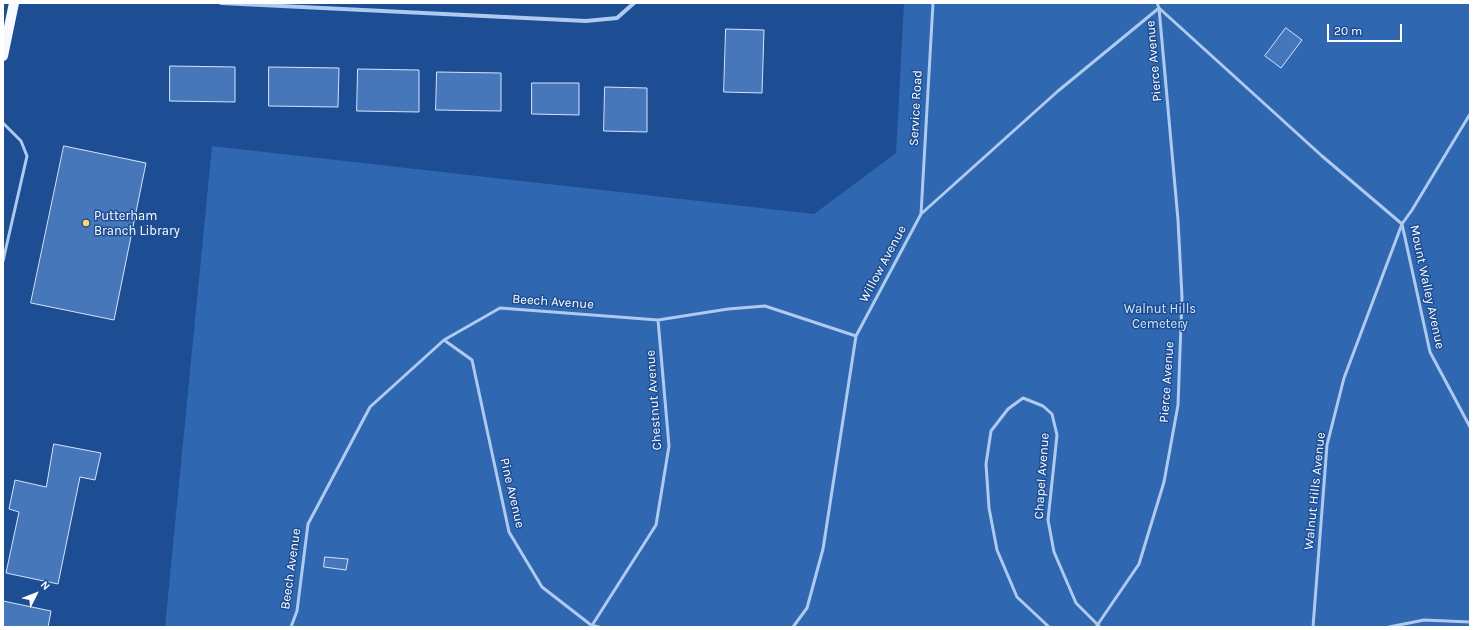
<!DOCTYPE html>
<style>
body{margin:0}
#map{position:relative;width:1473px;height:630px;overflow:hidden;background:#1d4d93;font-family:Karla,sans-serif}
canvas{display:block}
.frame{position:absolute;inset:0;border:4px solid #fff;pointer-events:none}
.north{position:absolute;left:16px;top:574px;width:40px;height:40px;-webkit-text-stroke:3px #1d4d93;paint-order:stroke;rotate:48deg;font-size:11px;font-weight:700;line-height:16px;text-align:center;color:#fff}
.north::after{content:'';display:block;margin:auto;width:14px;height:18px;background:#fff;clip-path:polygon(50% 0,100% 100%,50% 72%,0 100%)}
.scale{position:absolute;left:1327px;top:24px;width:75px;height:18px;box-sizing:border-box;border:2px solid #fff;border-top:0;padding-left:5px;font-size:12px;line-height:14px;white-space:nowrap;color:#fff;-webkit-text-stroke:3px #1d4d93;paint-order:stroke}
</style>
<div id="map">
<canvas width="1473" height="630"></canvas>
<div class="frame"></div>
<div class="north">N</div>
<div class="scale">20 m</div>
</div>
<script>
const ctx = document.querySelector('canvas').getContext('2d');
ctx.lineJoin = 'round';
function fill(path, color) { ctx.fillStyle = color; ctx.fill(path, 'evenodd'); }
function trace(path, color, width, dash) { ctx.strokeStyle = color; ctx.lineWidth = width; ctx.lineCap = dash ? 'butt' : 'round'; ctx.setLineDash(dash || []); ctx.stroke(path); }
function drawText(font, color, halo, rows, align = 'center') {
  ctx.font = font + ' Karla,sans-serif'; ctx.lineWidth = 3; ctx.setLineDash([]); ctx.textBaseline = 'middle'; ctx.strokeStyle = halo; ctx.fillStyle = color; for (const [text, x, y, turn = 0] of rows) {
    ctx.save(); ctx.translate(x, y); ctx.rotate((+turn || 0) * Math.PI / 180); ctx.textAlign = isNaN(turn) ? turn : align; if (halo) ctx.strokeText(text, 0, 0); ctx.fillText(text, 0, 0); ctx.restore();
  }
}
fill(new Path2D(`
 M 904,3 L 1470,3 L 1470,627 L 165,627 L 212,146 L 814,214 L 896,153 Z`), '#3067b1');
const building = new Path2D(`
 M 1286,28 L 1302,40 L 1281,68 L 1265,56 Z
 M 726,29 L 764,30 L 762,93 L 724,92 Z
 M 170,66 L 235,67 L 235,102 L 170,101 Z
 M 269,67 L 339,68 L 338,107 L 269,106 Z
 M 358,69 L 419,70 L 419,112 L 357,111 Z
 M 437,72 L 501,73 L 501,111 L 436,110 Z
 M 532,83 L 579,83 L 579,115 L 532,114 Z
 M 605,87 L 647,88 L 647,132 L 604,131 Z
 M 64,146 L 146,163 L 114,320 L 31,303 Z
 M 54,444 L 101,453 L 95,480 L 80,477 L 58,584 L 6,573 L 19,512 L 9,509 L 15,480 L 46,487 Z
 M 325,557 L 348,559 L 346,570 L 324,567 Z
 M 3,601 L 51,611 L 48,627 L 3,627 Z`);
fill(building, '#4577ba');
trace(building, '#d4e5fa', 1);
trace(new Path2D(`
 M 1159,8 L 1322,156 L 1402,224
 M 3,123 L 21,141 L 27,156 L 3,261
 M 921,214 L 933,3
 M 1402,224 L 1430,352 L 1470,427
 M 444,340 L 472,360 L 509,532 L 542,587 L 591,625 L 599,627
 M 291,627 L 297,611 L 308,524 L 370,407 L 444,340 L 500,308 L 658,320 L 728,309 L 765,306 L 856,336
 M 591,627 L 656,525 L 669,446 L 658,320
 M 793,627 L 807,608 L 823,549 L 856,336 L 921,214 L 1058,91 L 1159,8
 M 1049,627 L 1017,597 L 997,550 L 989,508 L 986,464 L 991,431 L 1008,409 L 1023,398 L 1043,406 L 1052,414 L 1057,435 L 1048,520 L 1054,552 L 1076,603 L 1100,627
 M 1096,627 L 1139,564 L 1164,482 L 1178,405 L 1182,297 L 1178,220 L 1159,8 L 1157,3
 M 1313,627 L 1327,445 L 1344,378 L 1402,224 L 1412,210 L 1470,114
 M 1389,627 L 1424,620 L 1470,622`), '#aecaef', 3);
trace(new Path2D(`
 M 221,3 L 586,21 L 617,18 L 634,3`), '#aecaef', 4);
trace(new Path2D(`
 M 3,56 L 14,3`), '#f6f9ff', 10);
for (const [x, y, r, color] of [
 [86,223,4,"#fed86c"]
]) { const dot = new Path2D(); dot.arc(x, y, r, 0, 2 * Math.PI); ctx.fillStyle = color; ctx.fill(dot); trace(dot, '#1d4d93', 1.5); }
drawText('13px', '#fff', '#1d4d93', [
 ["Pierce Avenue",1154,61,-95],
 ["Service Road",916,108,-87],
 ["Willow Avenue",883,264,-62],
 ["Mount Walley Avenue",1427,287,78],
 ["Beech Avenue",553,302,4],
 ["Pierce Avenue",1167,382,-86],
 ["Chestnut Avenue",654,400,-94],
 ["Chapel Avenue",1042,476,-86],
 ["Walnut Hills Avenue",1315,491,-84],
 ["Pine Avenue",512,493,77],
 ["Beech Avenue",291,569,-82]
]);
drawText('13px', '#fff', '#1d4d93', [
 ["Putterham",94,216],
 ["Branch Library",94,231]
], 'left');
drawText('13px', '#d4e5fa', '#1d4d93', [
 ["Walnut Hills",1160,309],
 ["Cemetery",1160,324]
]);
</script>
